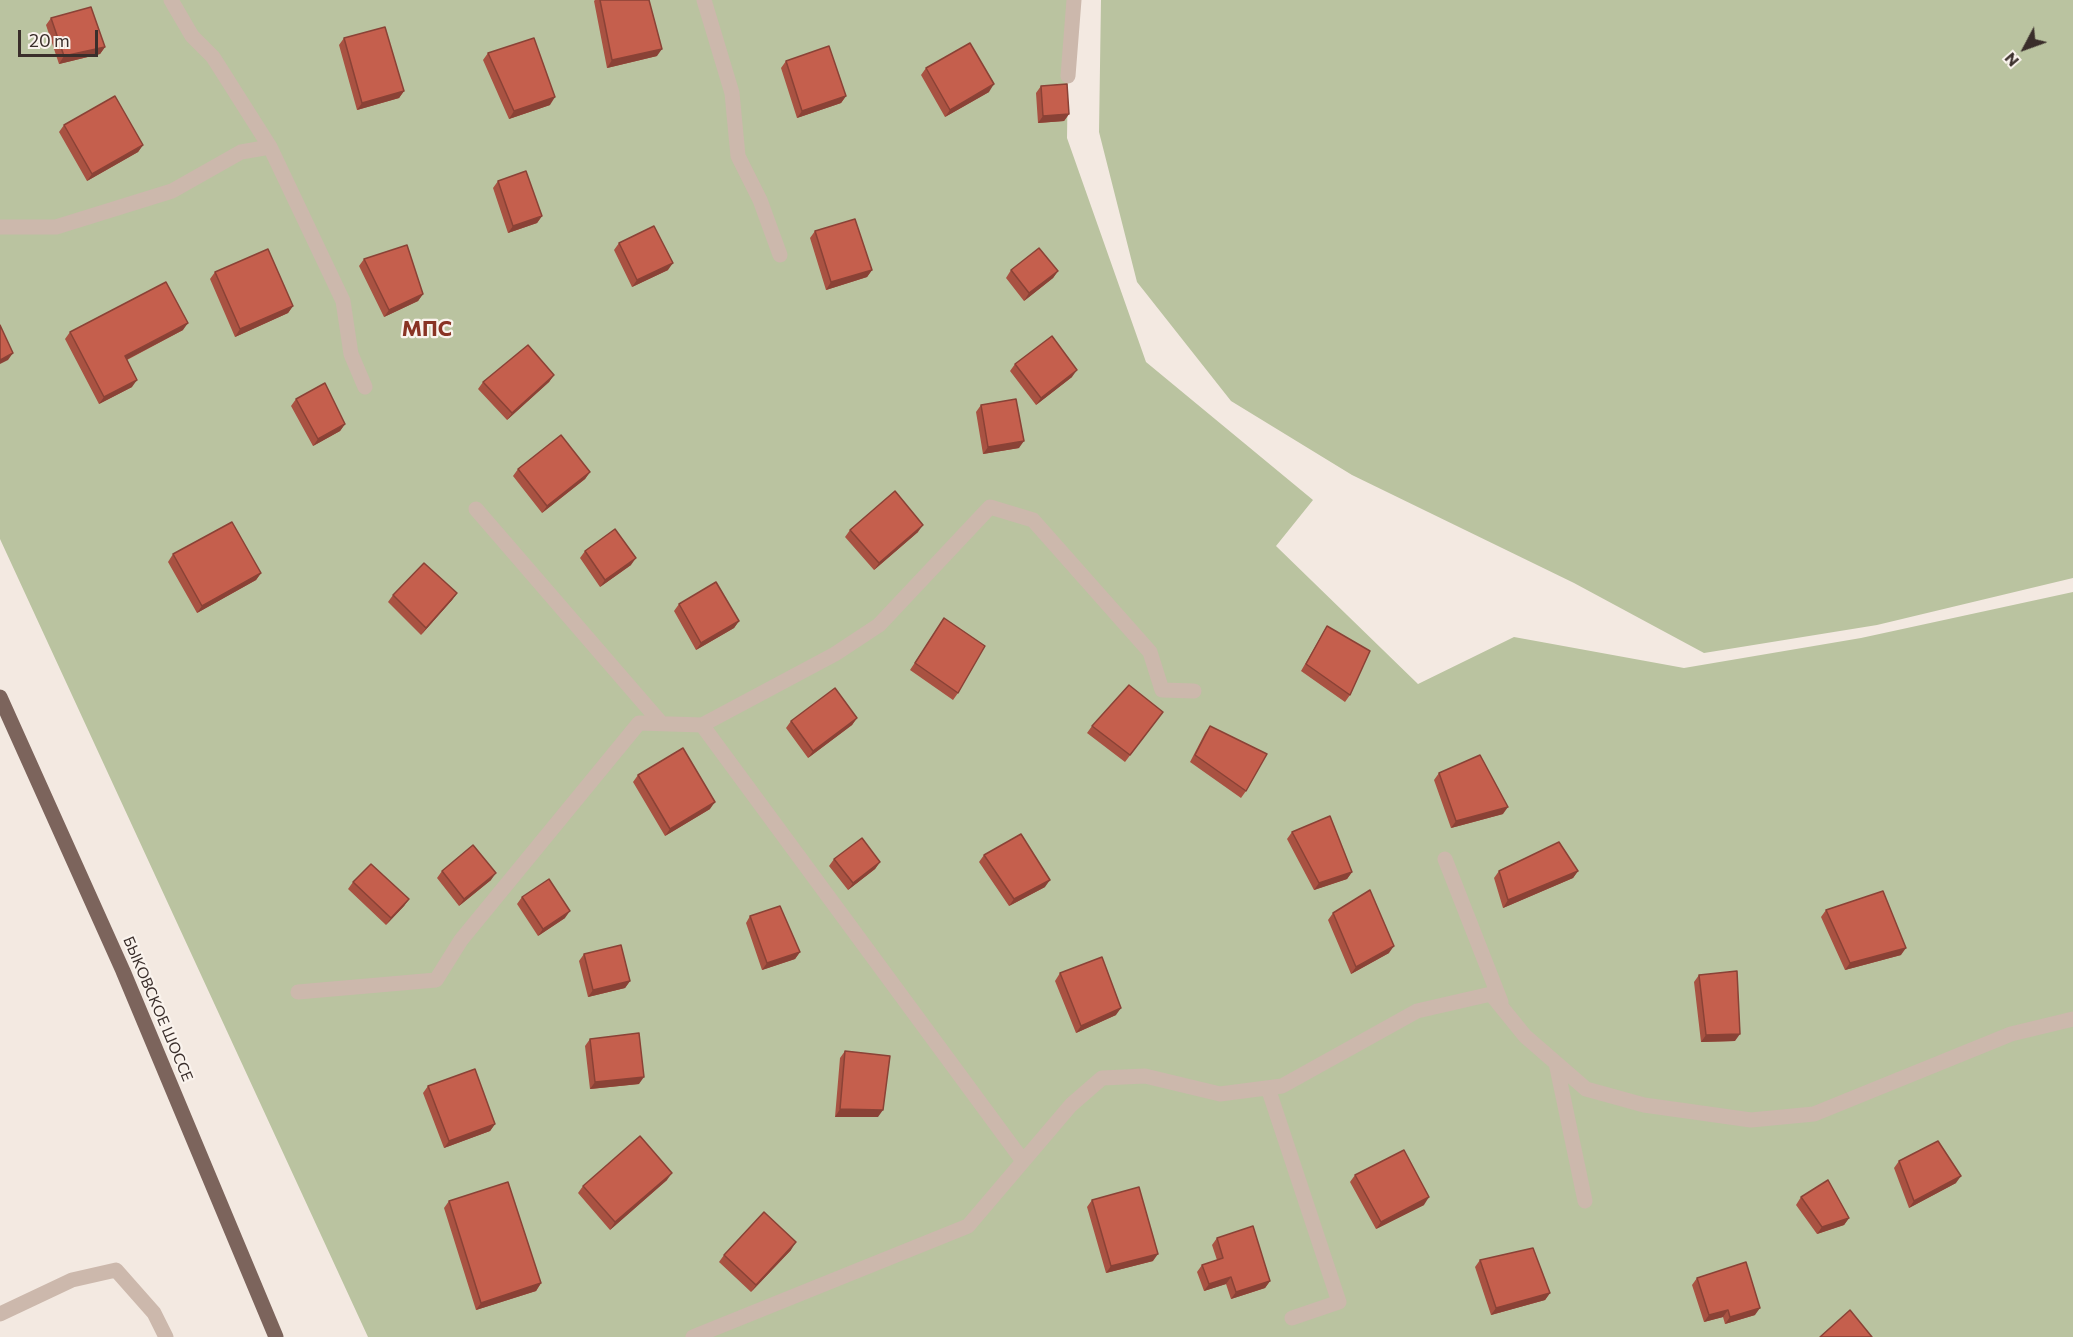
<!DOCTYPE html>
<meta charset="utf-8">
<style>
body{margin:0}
#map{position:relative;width:2073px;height:1337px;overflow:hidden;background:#f3e9e1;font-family:Commissioner,sans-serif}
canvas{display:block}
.north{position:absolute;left:1995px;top:18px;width:60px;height:60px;-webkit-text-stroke:4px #faf3ed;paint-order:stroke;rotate:229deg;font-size:16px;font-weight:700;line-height:24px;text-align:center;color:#3a2e2b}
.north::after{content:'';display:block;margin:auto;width:21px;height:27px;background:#3a2e2b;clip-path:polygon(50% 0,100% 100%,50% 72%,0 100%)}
.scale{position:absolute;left:18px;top:30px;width:80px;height:27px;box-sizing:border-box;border:3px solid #3a2e2b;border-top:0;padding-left:8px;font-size:18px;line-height:21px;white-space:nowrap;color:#3a2e2b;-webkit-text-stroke:4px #faf3ed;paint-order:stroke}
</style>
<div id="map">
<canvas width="2073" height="1337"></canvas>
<div class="north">N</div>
<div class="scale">20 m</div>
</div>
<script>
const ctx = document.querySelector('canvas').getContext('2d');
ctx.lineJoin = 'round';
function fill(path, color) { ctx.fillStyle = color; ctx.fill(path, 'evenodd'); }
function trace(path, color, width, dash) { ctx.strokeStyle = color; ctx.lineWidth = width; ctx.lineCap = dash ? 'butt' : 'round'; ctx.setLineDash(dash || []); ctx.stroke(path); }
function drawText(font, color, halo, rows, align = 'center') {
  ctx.font = font + ' Commissioner,sans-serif'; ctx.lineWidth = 4.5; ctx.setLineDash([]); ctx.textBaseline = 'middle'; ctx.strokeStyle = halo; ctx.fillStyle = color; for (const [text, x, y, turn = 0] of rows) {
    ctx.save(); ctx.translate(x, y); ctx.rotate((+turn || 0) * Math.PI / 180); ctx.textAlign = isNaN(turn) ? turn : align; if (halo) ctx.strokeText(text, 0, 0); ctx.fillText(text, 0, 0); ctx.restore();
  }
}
fill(new Path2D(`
 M 0,0 L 1069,0 L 1067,138 L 1146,362 L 1313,500 L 1276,546 L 1418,684 L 1514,637 L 1684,668 L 1861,638 L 2073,592 L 2073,1337 L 368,1337 L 0,539 Z
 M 1101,0 L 2073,0 L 2073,578 L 1877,625 L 1704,653 L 1574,583 L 1352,475 L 1231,401 L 1137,282 L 1099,132 Z`), '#bac3a0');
trace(new Path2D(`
 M 171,0 L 192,36 L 213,57 L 270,147 L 343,301 L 351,354 L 365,387
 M 704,0 L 732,93 L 738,156 L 760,200 L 780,255
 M 1068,76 L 1074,0
 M 0,227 L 56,227 L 172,191 L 241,152 L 270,147
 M 476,509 L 661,723
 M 702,725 L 835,654 L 879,625 L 990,507 L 1033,520 L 1150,652 L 1162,690 L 1194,691
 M 1445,859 L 1501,1002
 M 298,992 L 436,980 L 461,940 L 639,723 L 702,725 L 1023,1161
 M 1556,1063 L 1585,1201
 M 1268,1088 L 1339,1302 L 1292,1318
 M 0,1314 L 72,1280 L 116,1270 L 154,1313 L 166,1337
 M 693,1337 L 968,1226 L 1071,1105 L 1102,1078 L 1145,1076 L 1220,1094 L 1282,1086 L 1417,1011 L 1491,994 L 1525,1036 L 1586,1089 L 1644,1105 L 1751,1120 L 1814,1114 L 2011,1034 L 2073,1019`), '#ccb8ac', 15);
trace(new Path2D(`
 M 0,697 L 123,971 L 276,1337`), '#7c645c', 15);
fill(new Path2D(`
 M 595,0 L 649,0 L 657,56 L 607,68 L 594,1 Z
 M 51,18 L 105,47 L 100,54 L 59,64 L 46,25 Z
 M 344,38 L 404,91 L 399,98 L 357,110 L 339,45 Z
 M 488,53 L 550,105 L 509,119 L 483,60 Z
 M 786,61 L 846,96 L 841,103 L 797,118 L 781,68 Z
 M 926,68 L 989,92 L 945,117 L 921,75 Z
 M 1041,86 L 1069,114 L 1064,121 L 1038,123 L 1036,93 Z
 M 64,125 L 143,145 L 138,152 L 87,181 L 59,132 Z
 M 498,181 L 542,216 L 537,223 L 508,233 L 493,188 Z
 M 815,231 L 872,270 L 867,277 L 826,290 L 810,238 Z
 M 619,243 L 668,270 L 632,287 L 614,250 Z
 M 364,259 L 423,294 L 418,301 L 384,317 L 359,266 Z
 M 1011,270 L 1058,271 L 1053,278 L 1024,301 L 1006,278 Z
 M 215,272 L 293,306 L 288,313 L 235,337 L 210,279 Z
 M 183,330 L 127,360 L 132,387 L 99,404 L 65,339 L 70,332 Z
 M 1015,364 L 1072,377 L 1036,405 L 1010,371 Z
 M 554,375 L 549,382 L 507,420 L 478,389 L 483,382 Z
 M 296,399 L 345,424 L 340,431 L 313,446 L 291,406 Z
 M 981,405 L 1019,448 L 983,454 L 976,412 Z
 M 518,469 L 590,472 L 585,479 L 542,513 L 513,476 Z
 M 850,530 L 918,532 L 874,570 L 845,537 Z
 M 585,551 L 631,565 L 600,587 L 580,558 Z
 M 173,554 L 261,573 L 256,580 L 197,613 L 168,562 Z
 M 457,593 L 452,600 L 421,635 L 388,602 L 393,595 Z
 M 679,604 L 739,621 L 734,628 L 696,650 L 674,611 Z
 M 944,618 L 958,693 L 953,700 L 910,670 Z
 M 1327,626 L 1350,695 L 1345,702 L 1301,671 Z
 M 1163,712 L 1125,762 L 1087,733 L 1092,726 Z
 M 857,718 L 852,725 L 808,758 L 786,728 L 791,721 Z
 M 1210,726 L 1246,791 L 1241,798 L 1190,762 L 1205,733 Z
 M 1439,773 L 1503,814 L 1451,828 L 1434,780 Z
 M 638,775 L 710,809 L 665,836 L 633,782 Z
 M 1292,832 L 1352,872 L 1347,879 L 1314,890 L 1287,839 Z
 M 984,855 L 1045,887 L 1009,906 L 979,862 Z
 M 834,859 L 880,862 L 875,869 L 848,890 L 829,866 Z
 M 442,871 L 491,880 L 459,906 L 437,878 Z
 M 1499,871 L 1578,871 L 1573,878 L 1503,908 L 1494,878 Z
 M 353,882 L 409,899 L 404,906 L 386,925 L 348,889 Z
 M 522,897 L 565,918 L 538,936 L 517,904 Z
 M 1826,910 L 1901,955 L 1845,970 L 1821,917 Z
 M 1333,913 L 1389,953 L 1351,974 L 1328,920 Z
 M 750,916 L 800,952 L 795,959 L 762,970 L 746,923 Z
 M 584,954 L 630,981 L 625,988 L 588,997 L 579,961 Z
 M 1060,973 L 1116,1015 L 1076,1033 L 1055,981 Z
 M 1699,975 L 1735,1041 L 1701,1042 L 1694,982 Z
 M 590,1039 L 639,1084 L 590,1089 L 585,1046 Z
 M 845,1051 L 878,1117 L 835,1117 L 840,1058 Z
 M 428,1086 L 495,1124 L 490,1131 L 444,1148 L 423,1093 Z
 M 1899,1161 L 1956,1183 L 1909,1208 L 1894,1168 Z
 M 1355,1175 L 1424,1205 L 1376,1229 L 1350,1182 Z
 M 667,1180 L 610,1230 L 578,1193 L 583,1186 Z
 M 1801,1197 L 1849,1218 L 1844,1225 L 1817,1234 L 1796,1205 Z
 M 1092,1200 L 1153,1261 L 1106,1273 L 1087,1207 Z
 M 449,1201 L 541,1283 L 536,1291 L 476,1310 L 444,1208 Z
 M 1217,1238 L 1270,1281 L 1265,1288 L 1231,1299 L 1226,1284 L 1204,1291 L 1197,1272 L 1202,1265 L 1217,1260 L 1212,1245 Z
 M 791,1250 L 751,1292 L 719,1262 L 724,1255 Z
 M 1480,1260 L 1550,1293 L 1545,1300 L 1491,1315 L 1475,1267 Z
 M 1697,1278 L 1755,1315 L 1725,1324 L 1723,1317 L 1704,1322 L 1692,1285 Z`), '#a95242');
fill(new Path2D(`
 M 105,47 L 100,54 L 59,64 L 64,56 Z
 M 662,49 L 657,56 L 607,68 L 612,60 Z
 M 994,84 L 989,92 L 945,117 L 950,110 Z
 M 404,91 L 399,98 L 357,110 L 362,103 Z
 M 846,96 L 841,103 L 797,118 L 802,111 Z
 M 555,97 L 550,105 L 509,119 L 514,111 Z
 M 1069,114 L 1064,121 L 1038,123 L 1043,116 Z
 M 143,145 L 138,152 L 87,181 L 92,174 Z
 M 542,216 L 537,223 L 508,233 L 513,226 Z
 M 673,263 L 668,270 L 632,287 L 637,280 Z
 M 872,270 L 867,277 L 826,290 L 831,282 Z
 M 1058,271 L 1053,278 L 1024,301 L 1029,293 Z
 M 423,294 L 418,301 L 384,317 L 389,310 Z
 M 293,306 L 288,313 L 235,337 L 240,329 Z
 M 188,323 L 183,330 L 120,363 L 125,356 Z
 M 13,353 L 8,360 L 0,364 L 0,360 Z
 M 1077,370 L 1072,377 L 1036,405 L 1041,398 Z
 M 554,375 L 549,382 L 507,420 L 512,413 Z
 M 137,380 L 132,387 L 99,404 L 104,397 Z
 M 345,424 L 340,431 L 313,446 L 318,439 Z
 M 1024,441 L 1019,448 L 983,454 L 988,447 Z
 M 590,472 L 585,479 L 542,513 L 547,506 Z
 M 923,525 L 918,532 L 874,570 L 879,563 Z
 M 636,558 L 631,565 L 600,587 L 605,580 Z
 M 261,573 L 256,580 L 197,613 L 202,606 Z
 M 457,593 L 452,600 L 421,635 L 426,628 Z
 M 739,621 L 734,628 L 696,650 L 701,643 Z
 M 857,718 L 852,725 L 808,758 L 813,751 Z
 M 715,802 L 710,809 L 665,836 L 670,829 Z
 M 1508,807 L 1503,814 L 1451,828 L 1456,821 Z
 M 880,862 L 875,869 L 848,890 L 853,883 Z
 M 1578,871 L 1573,878 L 1503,908 L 1508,900 Z
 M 1352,872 L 1347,879 L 1314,890 L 1319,883 Z
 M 496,873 L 491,880 L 459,906 L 464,899 Z
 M 1050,880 L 1045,887 L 1009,906 L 1014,899 Z
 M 409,899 L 404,906 L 386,925 L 391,918 Z
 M 570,911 L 565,918 L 538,936 L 543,929 Z
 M 1394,946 L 1389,953 L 1351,974 L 1356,967 Z
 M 1906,948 L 1901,955 L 1845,970 L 1850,963 Z
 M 800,952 L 795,959 L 762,970 L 767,963 Z
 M 630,981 L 625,988 L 588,997 L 593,990 Z
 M 1121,1008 L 1116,1015 L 1076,1033 L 1081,1026 Z
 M 1740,1034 L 1735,1041 L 1701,1042 L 1706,1035 Z
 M 644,1077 L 639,1084 L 590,1089 L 595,1082 Z
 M 840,1109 L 883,1110 L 878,1117 L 835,1117 Z
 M 495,1124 L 490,1131 L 444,1148 L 449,1141 Z
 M 672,1173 L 667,1180 L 610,1230 L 615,1222 Z
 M 1961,1176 L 1956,1183 L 1909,1208 L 1914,1201 Z
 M 1429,1197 L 1424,1205 L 1376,1229 L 1381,1222 Z
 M 1849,1218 L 1844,1225 L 1817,1234 L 1822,1227 Z
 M 796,1242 L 791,1250 L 751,1292 L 756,1285 Z
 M 1158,1254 L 1153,1261 L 1106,1273 L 1111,1266 Z
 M 1231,1277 L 1226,1284 L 1204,1291 L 1209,1284 Z
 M 1270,1281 L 1265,1288 L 1231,1299 L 1236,1292 Z
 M 541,1283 L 536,1291 L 476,1310 L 481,1303 Z
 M 1550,1293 L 1545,1300 L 1491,1315 L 1496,1308 Z
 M 1760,1308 L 1755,1315 L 1725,1324 L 1730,1317 Z
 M 1728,1310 L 1723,1317 L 1704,1322 L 1709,1315 Z`), '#8a4236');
const building = new Path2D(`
 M 600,0 L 649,0 L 662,49 L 612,60 Z
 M 91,7 L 105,47 L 64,56 L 51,18 Z
 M 385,27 L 404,91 L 362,103 L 344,38 Z
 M 534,38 L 555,97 L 514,111 L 488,53 Z
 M 970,43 L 994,84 L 950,110 L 926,68 Z
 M 829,46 L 846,96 L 802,111 L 786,61 Z
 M 1067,84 L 1069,114 L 1043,116 L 1041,86 Z
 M 115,96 L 143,145 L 92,174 L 64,125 Z
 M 526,171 L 542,216 L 513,226 L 498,181 Z
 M 855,219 L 872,270 L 831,282 L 815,231 Z
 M 654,226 L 673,263 L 637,280 L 619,243 Z
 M 407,245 L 423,294 L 389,310 L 364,259 Z
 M 1039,248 L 1058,271 L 1029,293 L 1011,270 Z
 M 268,249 L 293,306 L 240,329 L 215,272 Z
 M 166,282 L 188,323 L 125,356 L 137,380 L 104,397 L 70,332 Z
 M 0,325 L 13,353 L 0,360 Z
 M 1052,336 L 1077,370 L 1041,398 L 1015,364 Z
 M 528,345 L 554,375 L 512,413 L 483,382 Z
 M 325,383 L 345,424 L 318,439 L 296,399 Z
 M 1016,399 L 1024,441 L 988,447 L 981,405 Z
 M 561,435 L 590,472 L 547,506 L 518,469 Z
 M 895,491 L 923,525 L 879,563 L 850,530 Z
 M 232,522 L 261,573 L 202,606 L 173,554 Z
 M 615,529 L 636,558 L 605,580 L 585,551 Z
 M 424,563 L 457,593 L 426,628 L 393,595 Z
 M 716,582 L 739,621 L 701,643 L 679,604 Z
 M 944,618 L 985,646 L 958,693 L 915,663 Z
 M 1327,626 L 1370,651 L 1350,695 L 1306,664 Z
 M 1129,685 L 1163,712 L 1130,755 L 1092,726 Z
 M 835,688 L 857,718 L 813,751 L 791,721 Z
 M 1210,726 L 1267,754 L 1246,791 L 1195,755 Z
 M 683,748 L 715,802 L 670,829 L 638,775 Z
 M 1480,755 L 1508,807 L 1456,821 L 1439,773 Z
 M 1330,816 L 1352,872 L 1319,883 L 1292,832 Z
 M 1021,834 L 1050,880 L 1014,899 L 984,855 Z
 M 862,838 L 880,862 L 853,883 L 834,859 Z
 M 1559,842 L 1578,871 L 1508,900 L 1499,871 Z
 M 473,845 L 496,873 L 464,899 L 442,871 Z
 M 371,864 L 409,899 L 391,918 L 353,882 Z
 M 549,879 L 570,911 L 543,929 L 522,897 Z
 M 1370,890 L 1394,946 L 1356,967 L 1333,913 Z
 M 1883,891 L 1906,948 L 1850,963 L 1826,910 Z
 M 780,906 L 800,952 L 767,963 L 750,916 Z
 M 621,945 L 630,981 L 593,990 L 584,954 Z
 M 1102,957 L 1121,1008 L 1081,1026 L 1060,973 Z
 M 1737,971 L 1740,1034 L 1706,1035 L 1699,975 Z
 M 639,1033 L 644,1077 L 595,1082 L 590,1039 Z
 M 845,1051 L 890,1056 L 883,1110 L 840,1109 Z
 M 475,1069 L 495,1124 L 449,1141 L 428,1086 Z
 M 640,1136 L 672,1173 L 615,1222 L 583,1186 Z
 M 1938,1141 L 1961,1176 L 1914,1201 L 1899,1161 Z
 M 1404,1150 L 1429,1197 L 1381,1222 L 1355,1175 Z
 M 1828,1180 L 1849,1218 L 1822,1227 L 1801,1197 Z
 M 508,1182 L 541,1283 L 481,1303 L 449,1201 Z
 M 1139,1187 L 1158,1254 L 1111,1266 L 1092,1200 Z
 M 764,1212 L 796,1242 L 756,1285 L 724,1255 Z
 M 1253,1226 L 1270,1281 L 1236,1292 L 1231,1277 L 1209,1284 L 1202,1265 L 1223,1258 L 1217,1238 Z
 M 1533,1248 L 1550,1293 L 1496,1308 L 1480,1260 Z
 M 1746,1262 L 1760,1308 L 1730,1317 L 1728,1310 L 1709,1315 L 1697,1278 Z
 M 1850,1310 L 1872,1337 L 1820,1337 Z`);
fill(building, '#c55f4d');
trace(building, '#8a4236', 1.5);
drawText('15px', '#3a2e2b', '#faf3ed', [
 ["БЫКОВСКОЕ ШОССЕ",158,1009,67]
]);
drawText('bold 21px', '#893324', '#faf3ed', [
 ["МПС",427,329]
]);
</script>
